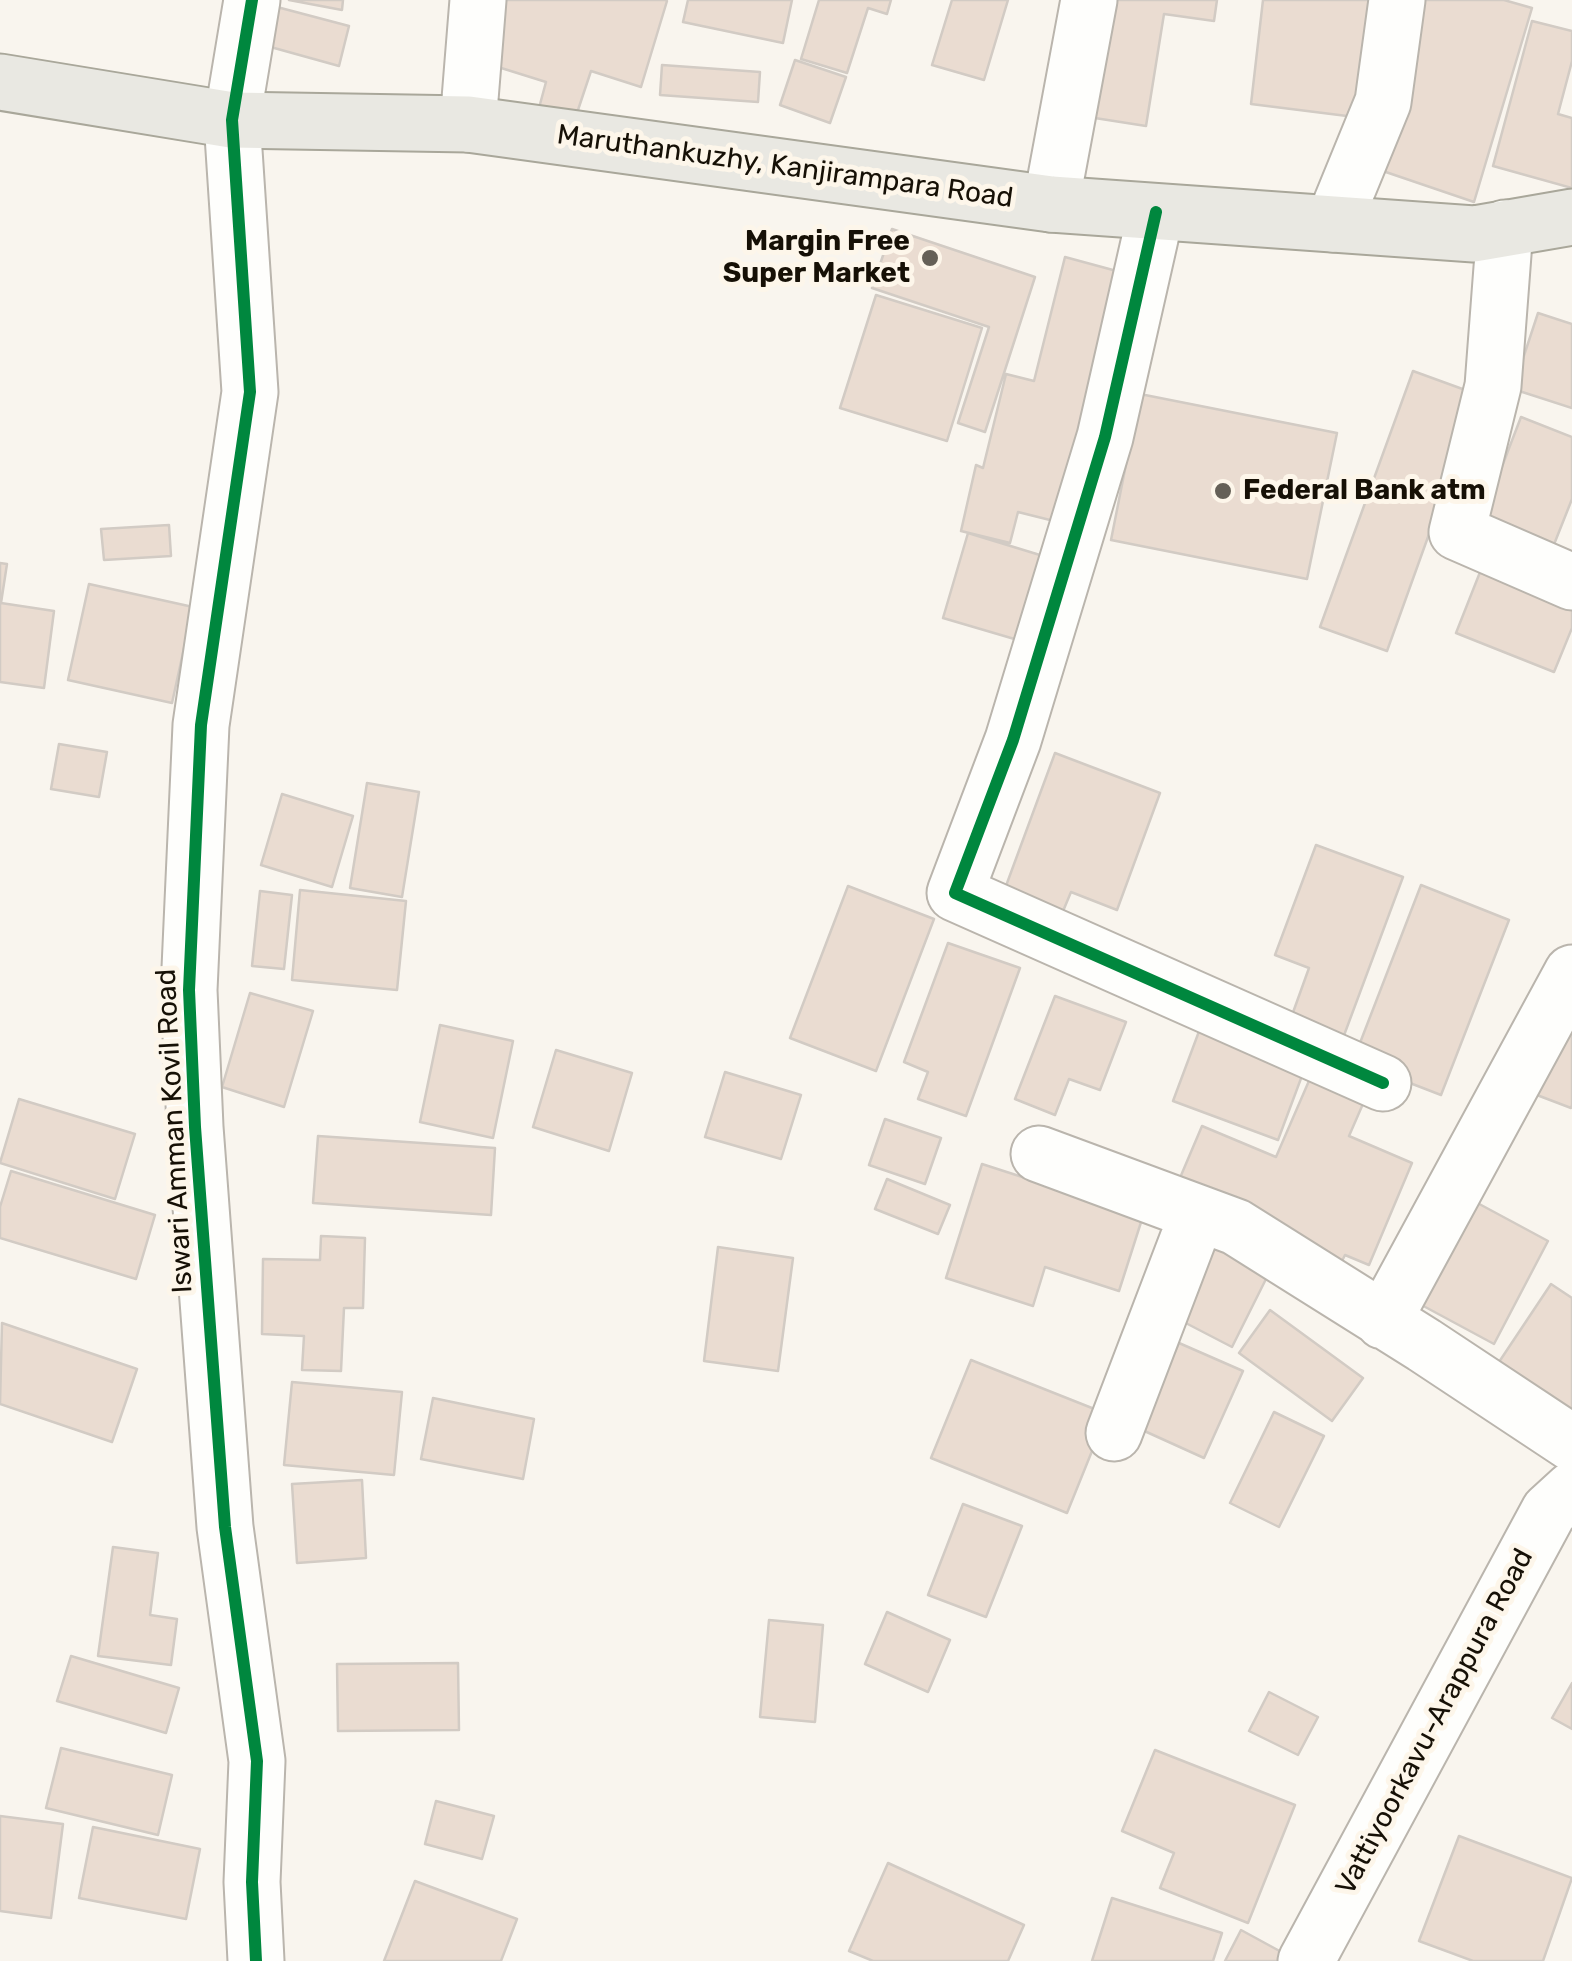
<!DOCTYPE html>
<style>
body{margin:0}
canvas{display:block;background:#f9f5ee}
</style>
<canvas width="1572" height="1961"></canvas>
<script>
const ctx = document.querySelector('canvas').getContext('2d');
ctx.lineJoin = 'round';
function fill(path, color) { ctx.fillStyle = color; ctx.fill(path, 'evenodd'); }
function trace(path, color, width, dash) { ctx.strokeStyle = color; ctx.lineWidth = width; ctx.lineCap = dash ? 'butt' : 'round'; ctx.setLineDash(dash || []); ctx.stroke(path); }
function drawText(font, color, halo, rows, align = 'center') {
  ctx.font = font + ' Rubik,sans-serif'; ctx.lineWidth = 10; ctx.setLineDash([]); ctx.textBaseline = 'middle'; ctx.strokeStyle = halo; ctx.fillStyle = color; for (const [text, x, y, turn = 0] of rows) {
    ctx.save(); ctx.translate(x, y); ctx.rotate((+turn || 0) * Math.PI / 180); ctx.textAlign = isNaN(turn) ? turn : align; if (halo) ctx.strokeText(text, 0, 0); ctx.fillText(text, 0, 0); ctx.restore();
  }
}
const building = new Path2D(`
 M 289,0 L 343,0 L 342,10 Z
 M 501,0 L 665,0 L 667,1 L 641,87 L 591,71 L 575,119 L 539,108 L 546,82 L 482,62 Z
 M 688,0 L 792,0 L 783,43 L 683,22 Z
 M 819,0 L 891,0 L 887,14 L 868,8 L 847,73 L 801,59 Z
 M 952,0 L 1008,0 L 984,80 L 932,65 Z
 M 1099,0 L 1217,0 L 1214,21 L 1164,14 L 1146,126 L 1082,116 Z
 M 1263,0 L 1385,0 L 1371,119 L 1251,104 Z
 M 1425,0 L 1504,0 L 1532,8 L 1474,202 L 1374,168 Z
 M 277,7 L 349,26 L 339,66 L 267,46 Z
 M 1532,21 L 1572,31 L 1572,61 L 1558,114 L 1572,118 L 1572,188 L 1493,166 Z
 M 795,60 L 846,77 L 830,123 L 780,105 Z
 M 662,65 L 760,72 L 758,102 L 660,95 Z
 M 892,229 L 1035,277 L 985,432 L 958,423 L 989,327 L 872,288 Z
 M 1065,257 L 1124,273 L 1062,523 L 1018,512 L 1010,543 L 961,531 L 976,465 L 983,468 L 1006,374 L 1034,381 Z
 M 876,295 L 982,328 L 947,441 L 840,408 Z
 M 1538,313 L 1572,324 L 1572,408 L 1513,389 Z
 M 1413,371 L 1479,395 L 1387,651 L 1320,627 Z
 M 1140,394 L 1337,433 L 1307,579 L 1111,540 Z
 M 1521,417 L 1572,437 L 1572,499 L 1551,552 L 1480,524 Z
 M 169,525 L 171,556 L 104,560 L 101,529 Z
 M 968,533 L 1053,559 L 1028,643 L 943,618 Z
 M 1486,557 L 1572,591 L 1572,628 L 1554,672 L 1456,633 Z
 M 0,563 L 7,564 L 1,603 L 54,611 L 44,688 L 0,682 Z
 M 89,584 L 193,607 L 172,703 L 68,680 Z
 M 59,744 L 107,752 L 99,797 L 51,789 Z
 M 1055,753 L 1160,793 L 1117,910 L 1071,892 L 1061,916 L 1003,894 Z
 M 367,783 L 419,792 L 402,897 L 350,888 Z
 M 282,794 L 353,816 L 332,887 L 261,865 Z
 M 1316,845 L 1403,877 L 1343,1038 L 1291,1018 L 1309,968 L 1275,955 Z
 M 1421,885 L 1509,920 L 1441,1095 L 1353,1061 Z
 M 848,886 L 934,919 L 876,1071 L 790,1038 Z
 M 300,890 L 406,901 L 397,990 L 292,980 Z
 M 260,891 L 292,895 L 284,969 L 252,966 Z
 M 948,943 L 1020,968 L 966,1116 L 918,1099 L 928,1072 L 904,1062 Z
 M 1572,978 L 1572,1105 L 1571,1108 L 1529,1092 Z
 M 250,993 L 313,1011 L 284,1107 L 222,1087 Z
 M 1055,996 L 1126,1022 L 1100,1090 L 1069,1079 L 1055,1115 L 1015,1099 Z
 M 1204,1018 L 1309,1057 L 1278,1140 L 1173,1101 Z
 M 440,1025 L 513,1041 L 493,1138 L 420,1122 Z
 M 556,1050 L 632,1073 L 609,1151 L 533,1127 Z
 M 1315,1067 L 1369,1090 L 1349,1136 L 1412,1163 L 1369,1265 L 1345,1255 L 1341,1263 L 1174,1192 L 1202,1126 L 1276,1157 Z
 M 725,1072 L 801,1095 L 781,1159 L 705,1137 Z
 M 19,1099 L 135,1134 L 115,1199 L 0,1163 Z
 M 885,1119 L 941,1138 L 925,1184 L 869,1165 Z
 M 318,1136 L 495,1148 L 491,1215 L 313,1203 Z
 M 982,1164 L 1143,1216 L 1119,1291 L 1045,1267 L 1033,1306 L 946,1278 Z
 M 11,1171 L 155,1215 L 136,1279 L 0,1238 L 0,1207 Z
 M 887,1179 L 950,1205 L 938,1234 L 875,1209 Z
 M 1470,1199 L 1548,1241 L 1494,1344 L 1416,1302 Z
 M 321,1236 L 365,1238 L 363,1308 L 344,1308 L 341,1371 L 302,1370 L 304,1336 L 262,1334 L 263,1259 L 320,1260 Z
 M 1216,1243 L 1270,1271 L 1232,1347 L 1178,1319 Z
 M 718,1247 L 793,1258 L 778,1371 L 704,1361 Z
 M 1551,1284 L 1572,1298 L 1572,1419 L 1493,1371 Z
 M 1270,1310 L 1363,1378 L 1332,1421 L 1239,1353 Z
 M 2,1323 L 137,1369 L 112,1442 L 0,1404 Z
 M 1179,1343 L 1243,1371 L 1204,1458 L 1140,1429 Z
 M 971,1360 L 1107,1414 L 1067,1513 L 931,1458 Z
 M 292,1382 L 402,1392 L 394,1475 L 284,1465 Z
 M 433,1398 L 534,1419 L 523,1479 L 421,1459 Z
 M 1274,1412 L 1324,1436 L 1279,1527 L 1230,1503 Z
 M 362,1480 L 366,1558 L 297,1563 L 292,1484 Z
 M 963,1504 L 1022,1526 L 986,1617 L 928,1595 Z
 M 113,1547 L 158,1553 L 150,1615 L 177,1619 L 171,1665 L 98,1656 Z
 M 887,1612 L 950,1640 L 928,1692 L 865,1664 Z
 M 769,1620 L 823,1625 L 815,1722 L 760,1717 Z
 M 71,1656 L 179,1688 L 166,1733 L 57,1701 Z
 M 458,1663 L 459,1730 L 338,1731 L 337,1664 Z
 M 1572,1683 L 1572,1729 L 1552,1718 Z
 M 1269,1692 L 1318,1717 L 1298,1755 L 1249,1731 Z
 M 61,1748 L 172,1775 L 158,1835 L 46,1808 Z
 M 1155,1750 L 1295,1805 L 1248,1923 L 1160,1888 L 1174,1853 L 1122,1831 Z
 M 436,1801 L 494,1816 L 482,1859 L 425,1844 Z
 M 0,1816 L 63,1824 L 51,1918 L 0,1911 Z
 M 93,1827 L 200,1849 L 186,1919 L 79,1898 Z
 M 1459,1836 L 1572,1878 L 1543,1961 L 1473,1961 L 1419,1941 Z
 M 888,1863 L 1024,1925 L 1008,1961 L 873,1961 L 849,1951 Z
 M 415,1881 L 517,1919 L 501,1961 L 384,1961 Z
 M 1112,1898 L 1222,1933 L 1213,1961 L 1092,1961 Z
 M 1241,1930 L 1298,1961 L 1225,1961 Z`);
fill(building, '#eadcd1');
trace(building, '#d2cbc4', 2.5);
const minor = new Path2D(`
 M 252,0 L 232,120 L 250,392 L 201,725 L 189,990 L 195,1127 L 225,1527 L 257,1761 L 252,1882 L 256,1961
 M 468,124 L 478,0
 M 1051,204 L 1089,0
 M 1156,212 L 1105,437 L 1013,740 L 955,893 L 1383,1083
 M 1333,224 L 1383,102 L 1397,0
 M 1505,228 L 1493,386 L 1457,532 L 1572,582
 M 1039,1154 L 1236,1227 L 1424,1345 L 1572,1443
 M 1383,1321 L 1572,973
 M 1114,1433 L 1198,1213
 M 1306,1961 L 1549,1511 L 1572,1490`);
const major = new Path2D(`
 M 0,82 L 232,120 L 468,124 L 1051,204 L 1474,234 L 1572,217`);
trace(minor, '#bab5ad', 59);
trace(major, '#a9a79a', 59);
trace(minor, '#fefefc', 55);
trace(major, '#e9e8e2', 55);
trace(new Path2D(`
 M 252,0 L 232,120 L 250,392 L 201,725 L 189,990 L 195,1127 L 225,1527 L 257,1761 L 252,1882 L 256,1961
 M 1156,212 L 1105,437 L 1013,740 L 955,893 L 1383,1083`), '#00873e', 12);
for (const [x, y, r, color] of [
 [930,258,10,"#656057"],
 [1223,491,10,"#656057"]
]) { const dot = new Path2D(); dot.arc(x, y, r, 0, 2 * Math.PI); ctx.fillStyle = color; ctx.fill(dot); trace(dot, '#fdf6ea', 4); }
drawText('28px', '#161006', '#fdf6ea', [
 ["Maruthankuzhy, Kanjirampara Road",785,167,8],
 ["Iswari Amman Kovil Road",175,1131,-93],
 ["Vattiyoorkavu-Arappura Road",1435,1722,-62]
]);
drawText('bold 28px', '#161006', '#fdf6ea', [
 ["Margin Free",910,242],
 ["Super Market",910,274],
 ["Federal Bank atm",1243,491,"left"]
], 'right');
</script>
